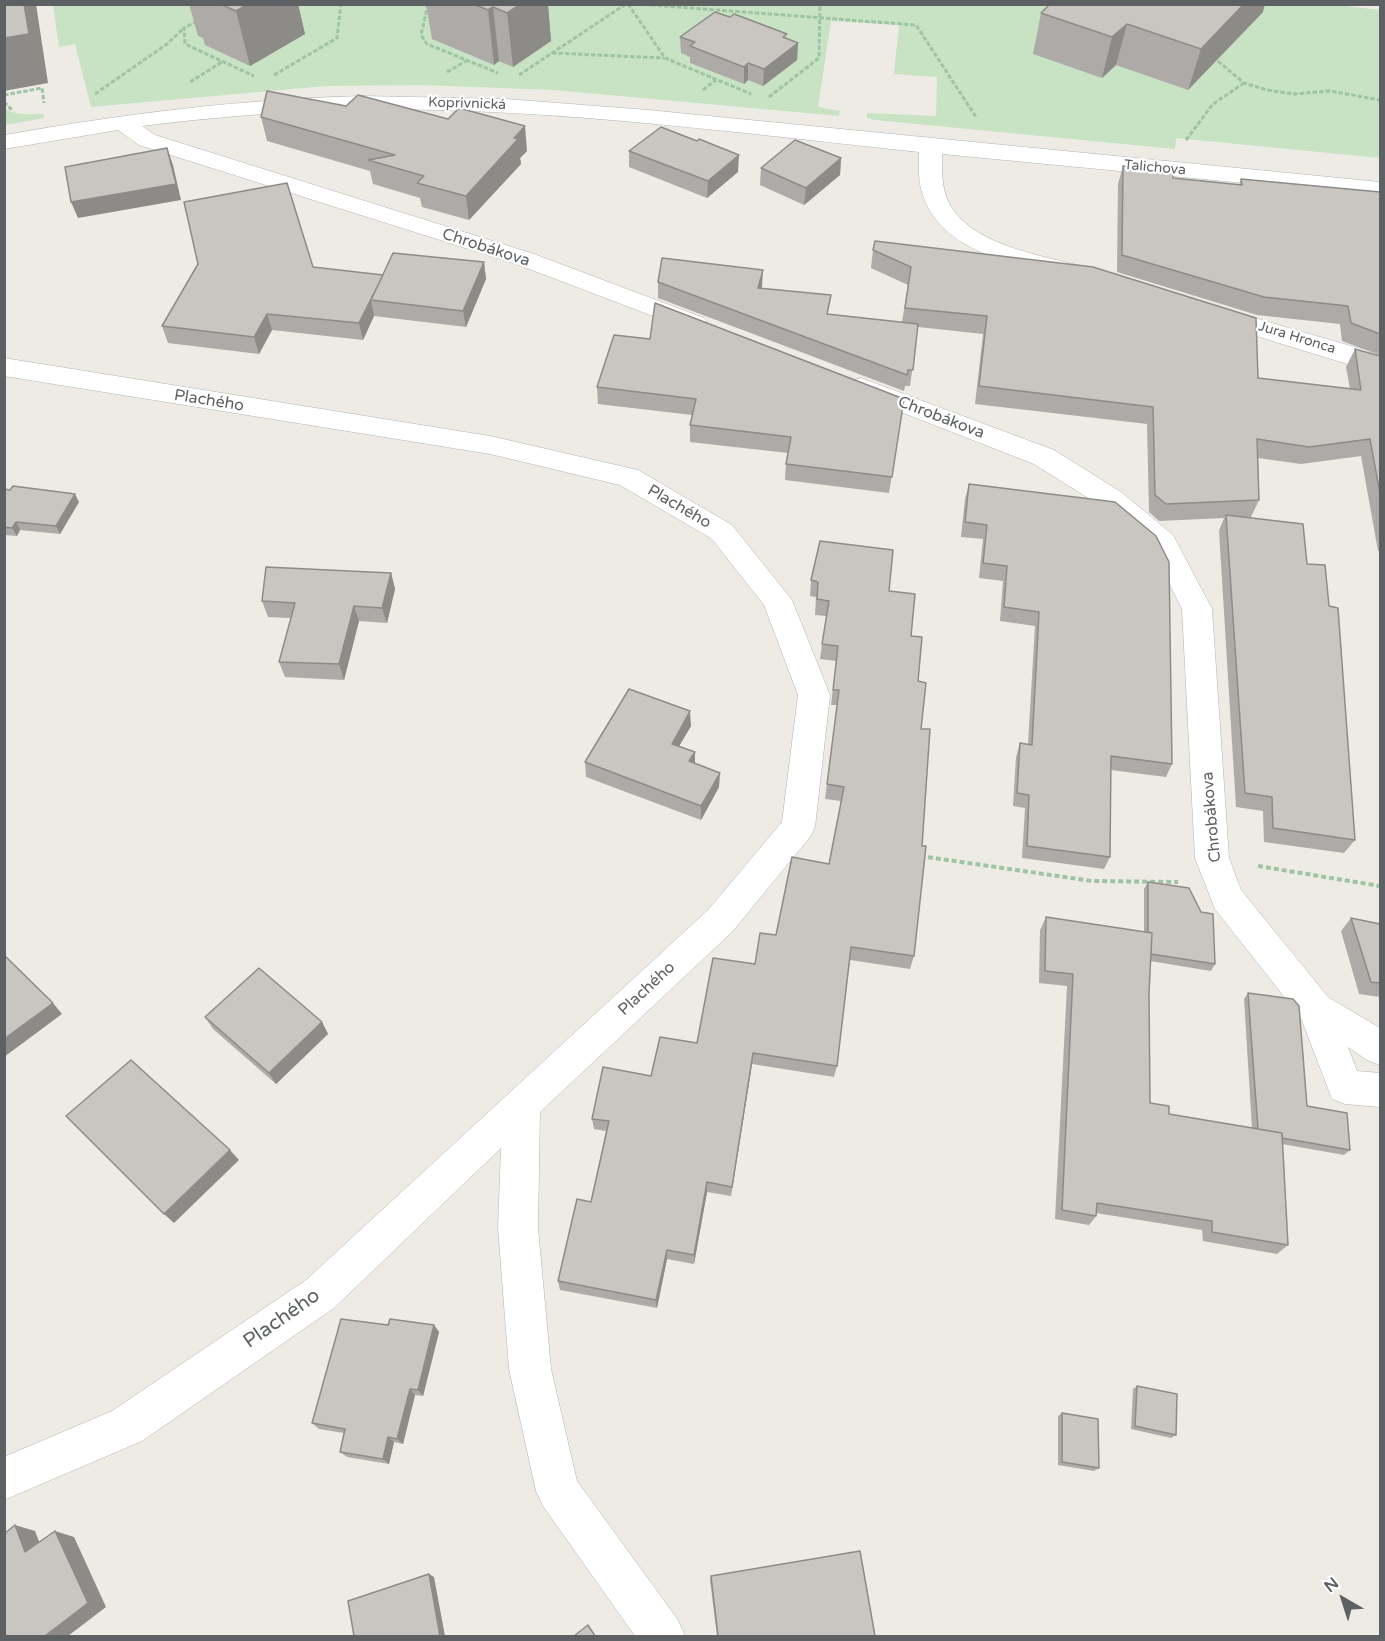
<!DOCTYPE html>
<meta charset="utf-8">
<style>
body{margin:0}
#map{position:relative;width:1385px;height:1641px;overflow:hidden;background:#eeebe5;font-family:"Varela Round",sans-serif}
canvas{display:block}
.frame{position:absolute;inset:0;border:6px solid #5d6164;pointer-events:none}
.north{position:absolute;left:1313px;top:1569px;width:60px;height:60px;-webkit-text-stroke:4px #fff;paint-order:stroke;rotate:321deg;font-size:16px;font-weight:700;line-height:24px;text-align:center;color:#5d6164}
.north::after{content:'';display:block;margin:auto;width:21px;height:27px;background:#5d6164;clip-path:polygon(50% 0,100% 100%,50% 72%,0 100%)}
</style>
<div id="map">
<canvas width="1385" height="1641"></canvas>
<div class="frame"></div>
<div class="north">N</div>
</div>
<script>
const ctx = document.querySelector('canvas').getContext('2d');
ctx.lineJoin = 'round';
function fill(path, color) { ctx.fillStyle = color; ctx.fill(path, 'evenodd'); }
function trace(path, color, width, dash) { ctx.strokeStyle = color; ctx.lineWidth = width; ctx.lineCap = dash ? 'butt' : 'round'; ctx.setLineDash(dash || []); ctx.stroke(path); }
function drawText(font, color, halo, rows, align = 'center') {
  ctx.font = font + ' "Varela Round",sans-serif'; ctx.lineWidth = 4.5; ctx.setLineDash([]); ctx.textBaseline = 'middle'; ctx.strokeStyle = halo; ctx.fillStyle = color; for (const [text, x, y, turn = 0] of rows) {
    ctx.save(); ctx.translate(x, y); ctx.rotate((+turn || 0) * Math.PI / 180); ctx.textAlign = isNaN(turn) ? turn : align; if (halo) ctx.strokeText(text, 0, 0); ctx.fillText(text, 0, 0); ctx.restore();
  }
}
fill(new Path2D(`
 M 53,5 L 1338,5 L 1380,10 L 1380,158 L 1176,138 L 1175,149 L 875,120 L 867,118 L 867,113 L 936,116 L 937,77 L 894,74 L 899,25 L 831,21 L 818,107 L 840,111 L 839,116 L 554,90 L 421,85 L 326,86 L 91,107 L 75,44 L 59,47 Z
 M 4,108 C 16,116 30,114 43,114 L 44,118 L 5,125 Z`), '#c7e3c3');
const street = new Path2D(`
 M 363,96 L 506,99 L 648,110 L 1380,182 L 1380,196 L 942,154 C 942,172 941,192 952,208 C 977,247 1048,257 1090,268 L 1093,273 L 1090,278 L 1081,281 C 1025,266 938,256 921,189 C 918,177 919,163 919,152 C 758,135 598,114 436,110 C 338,107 240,114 142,126 L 155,135 L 534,254 L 704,318 L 708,324 L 704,330 L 695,332 L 516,264 L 139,145 L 118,130 L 4,149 L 4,135 C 124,114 242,99 363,96 Z
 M 1213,306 L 1365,350 L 1380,356 L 1380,374 L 1204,320 L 1200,314 L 1204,308 Z
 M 4,358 L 490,436 L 638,470 L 732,525 L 792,600 L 830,695 L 815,827 L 810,837 L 732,932 L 540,1112 L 538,1228 L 551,1369 L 577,1481 L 678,1620 L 685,1636 L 635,1636 L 543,1506 L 536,1491 L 509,1369 L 498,1228 L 501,1148 L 334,1308 L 142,1441 L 4,1500 L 4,1457 L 112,1411 L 306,1280 L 708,910 L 782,822 L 798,695 L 764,605 L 712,539 L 620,485 L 490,454 L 4,376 Z
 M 861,378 L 1054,450 L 1121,492 L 1173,535 L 1212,609 L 1229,858 L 1241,890 L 1328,997 L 1380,1028 L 1380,1065 L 1367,1060 L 1348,1047 L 1357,1071 L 1380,1073 L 1380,1107 L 1345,1104 L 1332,1099 L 1301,1018 L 1215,909 L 1195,858 L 1182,609 L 1152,549 L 1101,506 L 1034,464 L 852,393 L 848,387 L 852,381 Z`);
trace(street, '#b0b3b6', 1);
trace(new Path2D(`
 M 428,4 L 421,35 L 427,44 L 498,73
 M 628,4 L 665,58 L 751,94
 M 638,4 L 916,25 L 976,117
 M 197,21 L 184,28 L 185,44 L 254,76
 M 552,53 L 664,58
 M 1213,57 L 1244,83 L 1267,90 L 1294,94 L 1330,91 L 1380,100
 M 447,72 L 466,61
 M 274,75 L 337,38 L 341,4
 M 519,75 L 626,4
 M 190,82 L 222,62
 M 703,90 L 716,80
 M 95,94 L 167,44 L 184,28
 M 4,95 L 42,88 L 44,103
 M 769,97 L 819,58 L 820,4
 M 4,102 L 12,110
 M 1186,140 L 1213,104 L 1244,83`), '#9ec4a4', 3, [4.5, 2]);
trace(new Path2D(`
 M 920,856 L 1092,881 L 1178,882
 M 1258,866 L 1380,886`), '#9ec4a4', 4, [5, 3]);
fill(street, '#fff');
fill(new Path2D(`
 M 189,4 L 298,4 L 305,34 L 250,66 L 205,45 L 203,38 L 198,36 Z
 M 426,4 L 548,4 L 551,41 L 513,67 L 499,61 L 494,65 L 432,39 Z
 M 1263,12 L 1188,90 L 1116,65 L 1102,78 L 1033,54 L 1041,13 Z
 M 680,37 L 787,39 L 798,43 L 797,60 L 763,86 L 748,80 L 744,84 L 690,63 L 690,57 L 681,53 Z
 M 261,117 L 527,151 L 520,158 L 521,164 L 469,220 L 422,207 L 420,198 L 373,184 L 370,171 L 267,141 Z
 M 629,151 L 738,172 L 707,198 L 629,167 Z
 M 841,158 L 840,175 L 804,205 L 760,185 L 761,168 Z
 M 1123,166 L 1173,178 L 1239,185 L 1241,179 L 1380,192 L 1380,355 L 1342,341 L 1340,324 L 1257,315 L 1117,272 L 1118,184 Z
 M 873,250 L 1258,378 L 1350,389 L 1346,367 L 1355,349 L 1380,356 L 1380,551 L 1378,551 L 1361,456 L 1301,464 L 1258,458 L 1259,500 L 1251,517 L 1247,517 L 1307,564 L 1355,840 L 1344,853 L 1264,842 L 1263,811 L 1236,807 L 1219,531 L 1224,518 L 1159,521 L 1149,512 L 1147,424 L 975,404 L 983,334 L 918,327 L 910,386 L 905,386 L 904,391 L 658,298 L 658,282 L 762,286 L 761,288 L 828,314 L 902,322 L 908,285 L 871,268 Z
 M 484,262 L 486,279 L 466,327 L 374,316 L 363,340 L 272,330 L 259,354 L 168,343 L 162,326 L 313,267 L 383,275 Z
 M 597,387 L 904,399 L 889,493 L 785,480 L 786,464 L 788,453 L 690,442 L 690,425 L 692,415 L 598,404 Z
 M 969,484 L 1172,764 L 1166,777 L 1111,770 L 1110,857 L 1104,869 L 1022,858 L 1025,808 L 1013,806 L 1016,757 L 1020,743 L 1028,744 L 1035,626 L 1000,621 L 1003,581 L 979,578 L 983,539 L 961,537 L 965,499 Z
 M 4,489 L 79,502 L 60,534 L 20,530 L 17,536 L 4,535 Z
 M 391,573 L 395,589 L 387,623 L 359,621 L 344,680 L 285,677 L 279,662 L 291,618 L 268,617 L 262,601 Z
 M 811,580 L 889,591 L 911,636 L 918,681 L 914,956 L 910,969 L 850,960 L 837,1066 L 834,1077 L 752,1064 L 731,1196 L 707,1192 L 694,1264 L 667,1259 L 657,1308 L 560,1290 L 558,1281 L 591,1202 L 606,1131 L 594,1129 L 592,1119 L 697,1043 L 829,864 L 841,801 L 825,799 L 837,705 L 831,705 L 836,661 L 820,659 L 826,616 L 815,615 L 816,597 L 810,596 Z
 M 691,726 L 679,746 L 695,764 L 719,787 L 701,820 L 586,777 L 585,762 Z
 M 1148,882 L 1215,964 L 1211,971 L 1150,961 L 1149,993 L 1150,1103 L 1169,1114 L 1252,1128 L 1244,999 L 1248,993 L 1307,1106 L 1350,1150 L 1344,1155 L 1282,1144 L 1288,1245 L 1277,1254 L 1203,1241 L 1202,1230 L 1096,1213 L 1096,1216 L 1089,1225 L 1055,1219 L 1067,986 L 1039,983 L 1040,930 L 1046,917 L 1144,932 L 1144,889 Z
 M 1351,918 L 1380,924 L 1380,997 L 1359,994 L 1341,931 Z
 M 205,1017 L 322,1022 L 328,1034 L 276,1084 L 213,1029 Z
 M 388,1325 L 434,1325 L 439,1332 L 423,1396 L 415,1395 L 403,1444 L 394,1442 L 389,1464 L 347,1457 L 340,1452 L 344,1433 L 319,1429 L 312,1423 Z
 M 1137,1386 L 1176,1435 L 1171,1438 L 1131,1429 L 1133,1389 Z
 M 1062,1413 L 1099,1468 L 1094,1471 L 1058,1465 L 1058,1416 Z
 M 711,1576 L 875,1636 L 717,1636 L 710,1580 Z`), '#adaaa7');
fill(new Path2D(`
 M 24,4 L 36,4 L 48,83 L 4,91 L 4,38 Z
 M 248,4 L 298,4 L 305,34 L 250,66 L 236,11 Z
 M 520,4 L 548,4 L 551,41 L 513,67 L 507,13 Z
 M 1244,4 L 1265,4 L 1263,12 L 1188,90 L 1201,49 Z
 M 493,7 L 499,61 L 494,65 L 488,10 Z
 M 1127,24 L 1116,65 L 1102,78 L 1112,37 Z
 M 798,43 L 797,60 L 763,86 L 764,69 Z
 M 748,63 L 748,80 L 744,84 L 744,67 Z
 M 525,126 L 527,151 L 520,158 L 521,164 L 469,220 L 466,196 Z
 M 167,148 L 173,165 L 181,200 L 78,218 L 71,202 Z
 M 739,155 L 738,172 L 707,198 L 708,181 Z
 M 841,158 L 840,175 L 804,205 L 806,188 Z
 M 484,262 L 486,279 L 466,327 L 463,311 Z
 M 763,270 L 762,286 L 757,304 L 758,288 Z
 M 383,275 L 371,300 L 374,316 L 363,340 L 359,323 Z
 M 267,314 L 272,330 L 259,354 L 254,337 Z
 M 75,494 L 79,502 L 60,534 L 56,526 Z
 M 16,522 L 20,530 L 17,536 L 12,528 Z
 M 391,573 L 395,589 L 387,623 L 382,608 Z
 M 354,606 L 359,621 L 344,680 L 339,664 Z
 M 690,711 L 691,726 L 672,758 L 672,744 Z
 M 695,752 L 695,767 L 689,761 Z
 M 720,773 L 719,787 L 701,820 L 701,806 Z
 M 53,1003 L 62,1014 L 4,1057 L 4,1039 Z
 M 322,1022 L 328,1034 L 276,1084 L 269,1073 Z
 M 753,1053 L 752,1064 L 731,1196 L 732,1187 Z
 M 230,1150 L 239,1160 L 174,1223 L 164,1214 Z
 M 707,1182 L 707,1192 L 694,1264 L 694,1255 Z
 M 667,1250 L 667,1259 L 657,1308 L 656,1300 Z
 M 434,1325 L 439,1332 L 423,1396 L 418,1390 Z
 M 410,1389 L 415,1395 L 403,1444 L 397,1439 Z
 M 388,1437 L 394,1442 L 389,1464 L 383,1459 Z
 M 15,1525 L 35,1531 L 45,1557 L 25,1552 Z
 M 55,1531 L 74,1537 L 106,1607 L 68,1636 L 45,1636 Z
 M 429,1574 L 434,1577 L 445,1636 L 440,1636 Z`), '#8d8b88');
const building = new Path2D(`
 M 4,4 L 24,4 L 29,34 L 4,38 Z
 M 220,4 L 248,4 L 236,11 Z
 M 473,4 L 520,4 L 507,13 L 493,7 L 488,10 Z
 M 1050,4 L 1244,4 L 1201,49 L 1127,24 L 1112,37 L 1041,13 Z
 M 715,12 L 730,17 L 734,14 L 758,23 L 787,34 L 783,37 L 798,43 L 764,69 L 748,63 L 744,67 L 690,46 L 695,42 L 680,37 Z
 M 267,91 L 346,106 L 358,95 L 448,119 L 459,108 L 525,126 L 514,138 L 518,139 L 466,196 L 417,183 L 424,176 L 368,160 L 395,155 L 261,117 Z
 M 661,127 L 697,141 L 699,139 L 739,155 L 708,181 L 629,151 Z
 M 795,140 L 841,158 L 806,188 L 761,168 Z
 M 167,148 L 176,184 L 71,202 L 65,167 Z
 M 1123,166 L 1172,172 L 1173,178 L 1242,185 L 1241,179 L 1380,192 L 1380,334 L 1351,323 L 1348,306 L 1264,297 L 1122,255 Z
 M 287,183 L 313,267 L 383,275 L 359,323 L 267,314 L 254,337 L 162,326 L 198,264 L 184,202 Z
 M 875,241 L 1093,267 L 1256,318 L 1258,378 L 1361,390 L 1355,349 L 1380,356 L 1380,494 L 1370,439 L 1309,447 L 1257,439 L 1259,500 L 1166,504 L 1155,495 L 1153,407 L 979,386 L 987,316 L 905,308 L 911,267 L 873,250 Z
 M 393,253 L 484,262 L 463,311 L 371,300 Z
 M 662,258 L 763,270 L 758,288 L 831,295 L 827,314 L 918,324 L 913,370 L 908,370 L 907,375 L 658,282 Z
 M 655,303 L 904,399 L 892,477 L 786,464 L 791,437 L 690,425 L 696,399 L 597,387 L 614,335 L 650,339 Z
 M 969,484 L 1115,502 L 1156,536 L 1169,562 L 1172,764 L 1111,756 L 1110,857 L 1027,846 L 1029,795 L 1017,793 L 1020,743 L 1032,745 L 1039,612 L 1004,607 L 1007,566 L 983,563 L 987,525 L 965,522 Z
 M 13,486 L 75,494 L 56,526 L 16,522 L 12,528 L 4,527 L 4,489 L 10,490 Z
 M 1226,515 L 1303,524 L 1307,564 L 1325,565 L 1329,606 L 1338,608 L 1355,840 L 1273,828 L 1272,797 L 1245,793 Z
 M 820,541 L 893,550 L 889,591 L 915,594 L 911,636 L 922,637 L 918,681 L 926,683 L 921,729 L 930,729 L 922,846 L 926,846 L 914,956 L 851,947 L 837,1066 L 753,1053 L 732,1187 L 707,1182 L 694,1255 L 667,1250 L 656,1300 L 558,1281 L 577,1199 L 591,1202 L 609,1121 L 592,1119 L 603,1067 L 651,1076 L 660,1037 L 697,1043 L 713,958 L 755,964 L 760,933 L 776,935 L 792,857 L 829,864 L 844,787 L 827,784 L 839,690 L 833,690 L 838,646 L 822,644 L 829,601 L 817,599 L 818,582 L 811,580 Z
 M 266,567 L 391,573 L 382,608 L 354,606 L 339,664 L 279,662 L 295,603 L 262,601 Z
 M 629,689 L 690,711 L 672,744 L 695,752 L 689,761 L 720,773 L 701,806 L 585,762 Z
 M 1148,882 L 1189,888 L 1201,912 L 1213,914 L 1215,964 L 1151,954 L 1152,933 L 1148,932 Z
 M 1046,917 L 1152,933 L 1149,993 L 1150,1103 L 1169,1106 L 1169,1114 L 1282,1133 L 1288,1245 L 1212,1232 L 1212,1221 L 1097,1203 L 1096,1216 L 1062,1210 L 1073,974 L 1045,971 Z
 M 1351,918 L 1380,924 L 1380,983 L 1371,982 Z
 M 4,955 L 53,1003 L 4,1039 Z
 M 259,968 L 322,1022 L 269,1073 L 205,1017 Z
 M 1248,993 L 1293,999 L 1299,1006 L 1307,1106 L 1347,1113 L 1350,1150 L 1282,1138 L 1282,1133 L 1258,1129 Z
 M 131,1060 L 230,1150 L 164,1214 L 66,1116 Z
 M 341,1319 L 388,1325 L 390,1319 L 434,1325 L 418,1390 L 410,1389 L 397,1439 L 388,1437 L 383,1459 L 340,1452 L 345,1429 L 312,1423 Z
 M 1137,1386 L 1177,1394 L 1176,1435 L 1135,1426 Z
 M 1062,1413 L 1098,1419 L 1099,1468 L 1062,1462 Z
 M 15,1525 L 25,1552 L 55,1531 L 88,1603 L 45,1636 L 4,1636 L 4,1534 Z
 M 860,1551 L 875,1636 L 718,1636 L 711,1576 Z
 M 429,1574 L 440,1636 L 354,1636 L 348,1601 Z
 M 588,1625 L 595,1636 L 574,1636 Z`);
fill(building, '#c9c6c2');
trace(building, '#8d8b88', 1.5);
drawText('14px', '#5d6164', '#fff', [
 ["Koprivnická",467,104,2],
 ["Talichova",1155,168,5],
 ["Jura Hronca",1297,338,17]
]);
drawText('16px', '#5d6164', '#fff', [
 ["Chrobákova",486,248,18],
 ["Plachého",209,401,9],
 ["Chrobákova",941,418,21],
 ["Plachého",679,507,30],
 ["Chrobákova",1212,817,-95],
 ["Plachého",647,989,-43]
]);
drawText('20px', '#5d6164', '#fff', [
 ["Plachého",282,1319,-35]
]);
</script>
